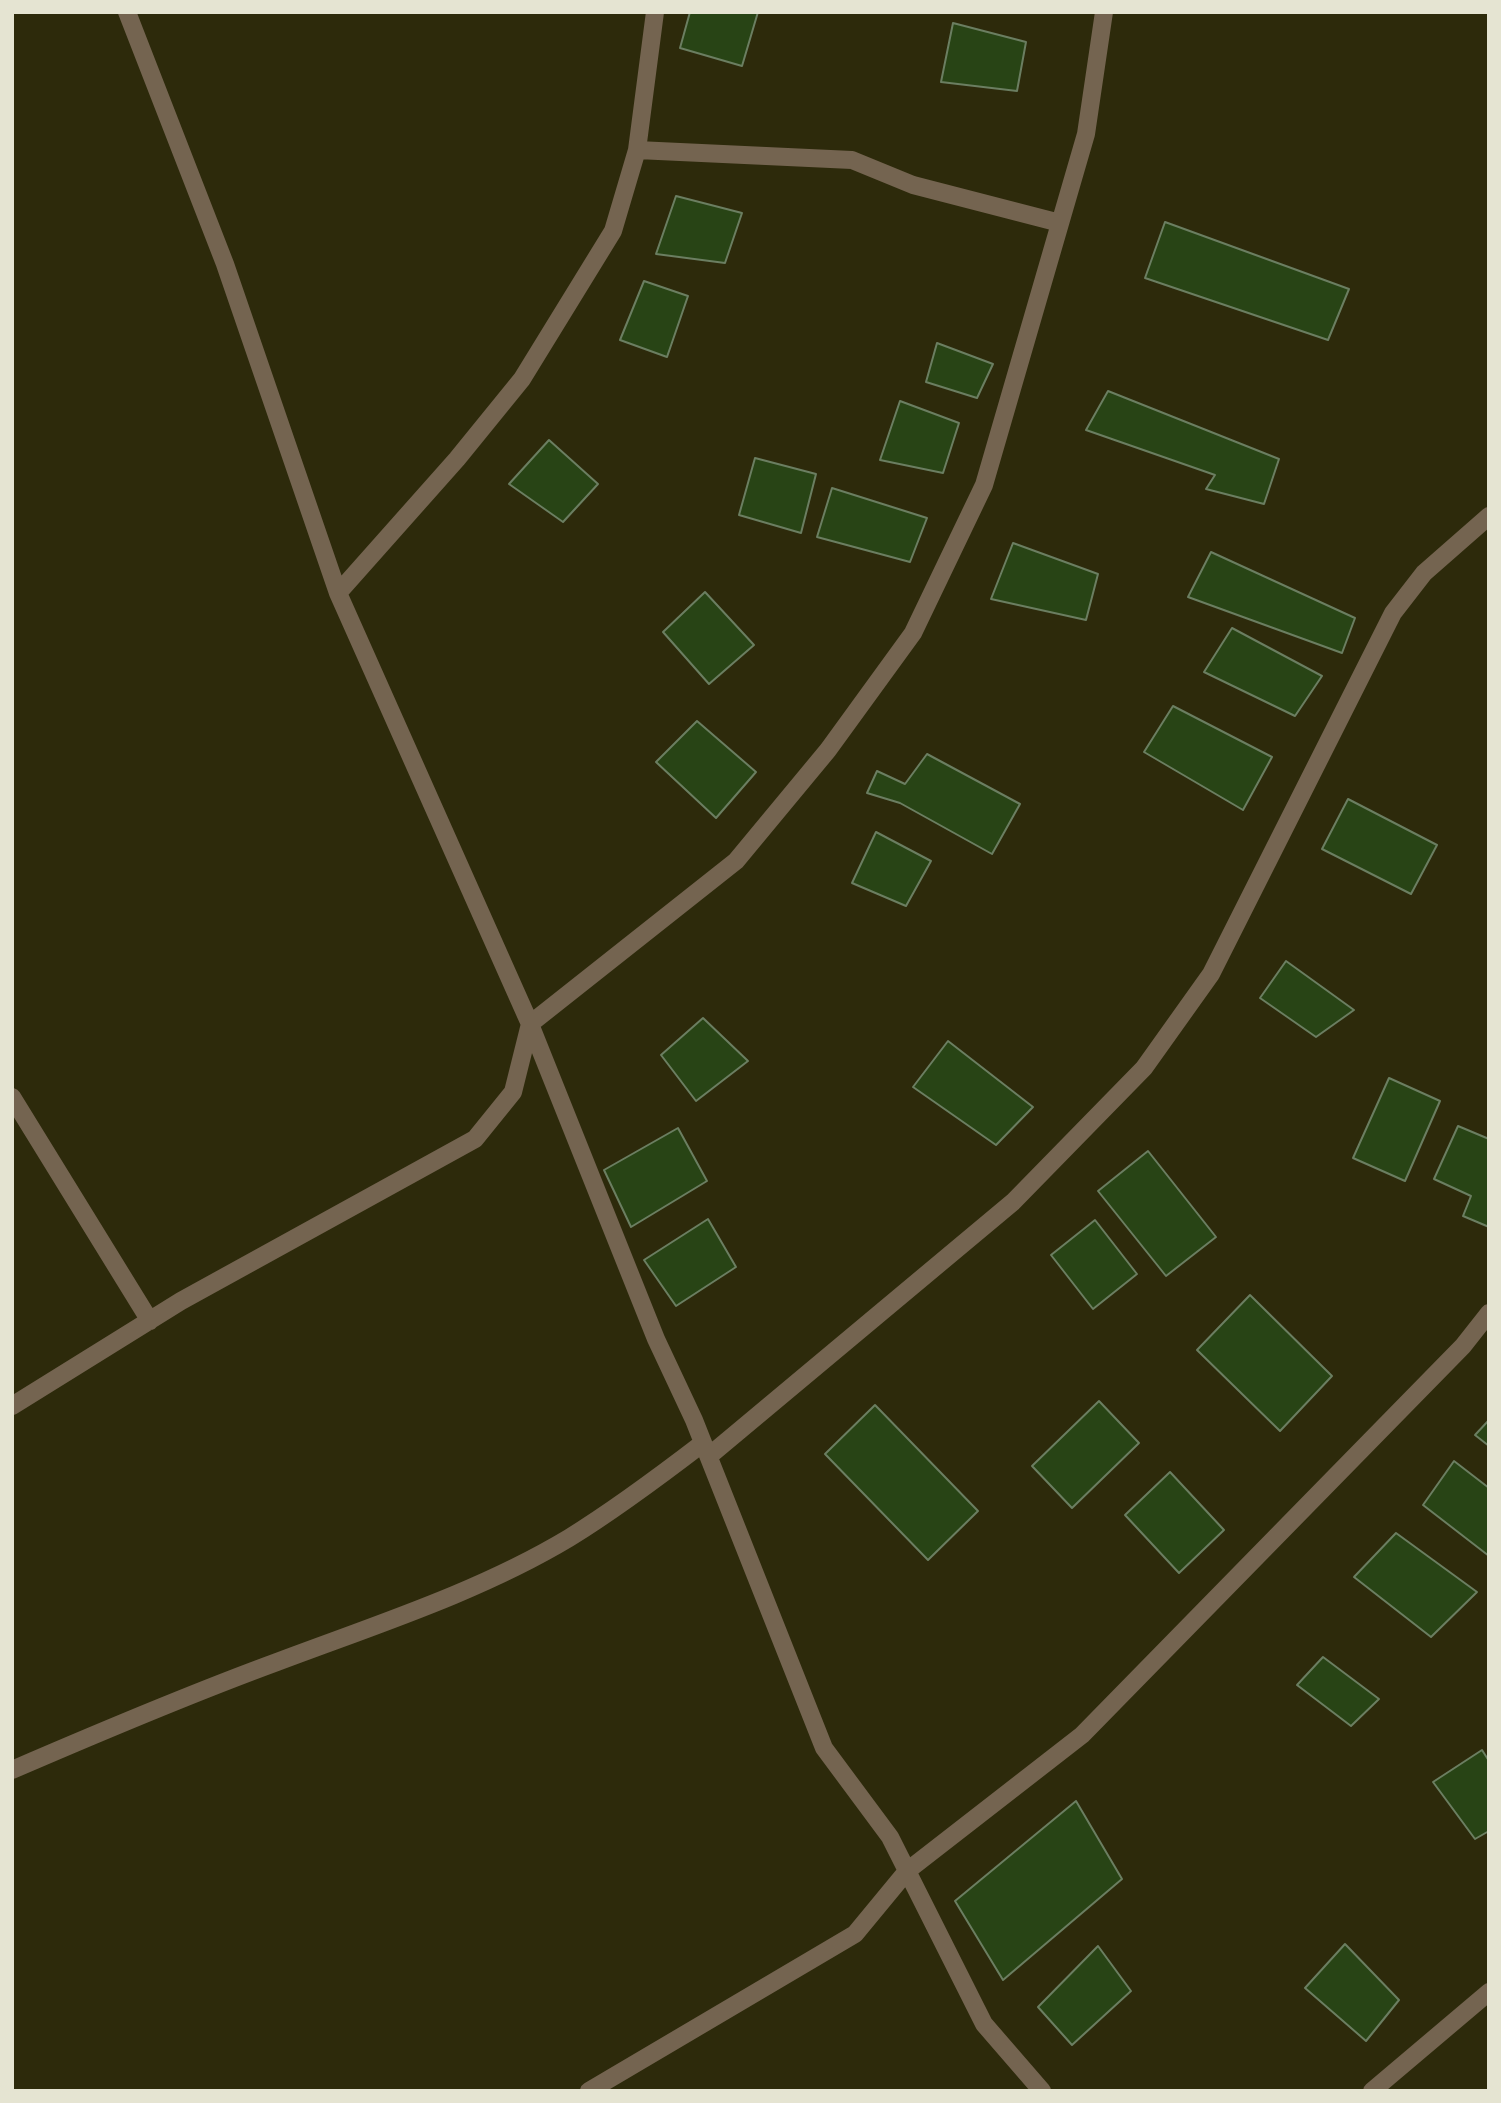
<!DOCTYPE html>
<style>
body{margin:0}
#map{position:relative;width:1501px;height:2103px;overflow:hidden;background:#2d2a0b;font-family:"Source Sans 3",sans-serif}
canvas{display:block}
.frame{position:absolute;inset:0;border:14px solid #e5e4d2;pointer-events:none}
</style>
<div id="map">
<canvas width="1501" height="2103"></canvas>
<div class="frame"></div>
</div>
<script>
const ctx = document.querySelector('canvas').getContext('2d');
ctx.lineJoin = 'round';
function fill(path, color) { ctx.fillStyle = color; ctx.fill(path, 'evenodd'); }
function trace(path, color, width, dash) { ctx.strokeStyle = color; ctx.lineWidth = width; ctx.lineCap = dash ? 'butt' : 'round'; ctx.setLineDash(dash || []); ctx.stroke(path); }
const building = new Path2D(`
 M 690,12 L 758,12 L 742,66 L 680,48 Z
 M 953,23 L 1026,42 L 1017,91 L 941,82 Z
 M 676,196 L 742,213 L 725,263 L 656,254 Z
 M 1165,222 L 1349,289 L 1328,340 L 1145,278 Z
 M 644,281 L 688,296 L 667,357 L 620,340 Z
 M 937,343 L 993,364 L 977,398 L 926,382 Z
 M 1108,391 L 1279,459 L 1264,504 L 1206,489 L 1215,475 L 1086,430 Z
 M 900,401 L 959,423 L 943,473 L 880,460 Z
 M 549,440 L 598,484 L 563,522 L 509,484 Z
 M 755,458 L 816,474 L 801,533 L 739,515 Z
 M 832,488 L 927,518 L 910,562 L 817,537 Z
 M 1013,543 L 1098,574 L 1086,620 L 991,599 Z
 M 1211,552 L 1355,618 L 1342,653 L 1188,597 Z
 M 705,592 L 754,645 L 709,684 L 663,632 Z
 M 1232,628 L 1322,676 L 1295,716 L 1204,672 Z
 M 1173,706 L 1272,757 L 1243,810 L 1144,752 Z
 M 697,721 L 756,772 L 716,818 L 656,762 Z
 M 927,754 L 1020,804 L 992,854 L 900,803 L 867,793 L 877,771 L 905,784 Z
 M 1348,799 L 1437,845 L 1411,894 L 1322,849 Z
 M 876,832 L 931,861 L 906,906 L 852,883 Z
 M 1286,961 L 1354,1010 L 1316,1037 L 1260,998 Z
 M 703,1018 L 748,1061 L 696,1101 L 661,1055 Z
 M 948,1041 L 1033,1107 L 996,1145 L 913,1087 Z
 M 1389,1078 L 1440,1101 L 1405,1181 L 1353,1158 Z
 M 1458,1126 L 1489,1139 L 1489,1227 L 1463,1216 L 1471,1196 L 1434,1179 Z
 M 678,1128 L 707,1181 L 631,1227 L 604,1170 Z
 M 1148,1151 L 1216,1237 L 1166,1276 L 1098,1191 Z
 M 708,1219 L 736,1267 L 676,1306 L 644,1260 Z
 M 1095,1220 L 1137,1274 L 1093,1309 L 1051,1255 Z
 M 1250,1295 L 1332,1376 L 1280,1431 L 1197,1350 Z
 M 1099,1401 L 1139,1443 L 1072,1508 L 1032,1466 Z
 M 875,1405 L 978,1511 L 928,1560 L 825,1454 Z
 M 1489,1420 L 1489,1446 L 1475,1435 Z
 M 1454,1461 L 1489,1488 L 1489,1556 L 1423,1505 Z
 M 1170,1472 L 1224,1530 L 1179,1573 L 1125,1515 Z
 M 1396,1533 L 1477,1592 L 1431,1637 L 1354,1577 Z
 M 1323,1657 L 1379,1699 L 1351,1726 L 1297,1685 Z
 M 1482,1750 L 1489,1761 L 1489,1831 L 1475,1839 L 1433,1782 Z
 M 1076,1801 L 1122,1879 L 1003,1980 L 955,1901 Z
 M 1345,1944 L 1399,2000 L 1366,2041 L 1305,1988 Z
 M 1098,1946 L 1131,1991 L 1072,2045 L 1038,2007 Z`);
fill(building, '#284415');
trace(building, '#6b7e61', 2);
trace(new Path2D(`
 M 127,12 L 225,264 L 338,593 L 530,1024 L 656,1339 L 694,1420 L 824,1748 L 890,1837 L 984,2024 L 1042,2091
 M 637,150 L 852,160 L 913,185 L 1060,223
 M 338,593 L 457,459 L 522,379 L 613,231 L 637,150 L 655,12
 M 12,1097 L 150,1321
 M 12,1406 L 181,1301 L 475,1139 L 513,1092 L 530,1024 L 736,861 L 828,750 L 913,633 L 984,485 L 1086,134 L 1104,12
 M 709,1456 L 1013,1202 L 1144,1068 L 1211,974 L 1393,613 L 1424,573 L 1489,516
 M 12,1770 C 100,1732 187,1695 277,1662 C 375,1625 479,1592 569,1538 C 616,1509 660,1476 703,1443
 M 589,2091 L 855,1934 L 907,1871 L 1082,1735 L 1463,1346 L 1489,1313
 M 1372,2091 L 1489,1992`), '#746450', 18);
</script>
